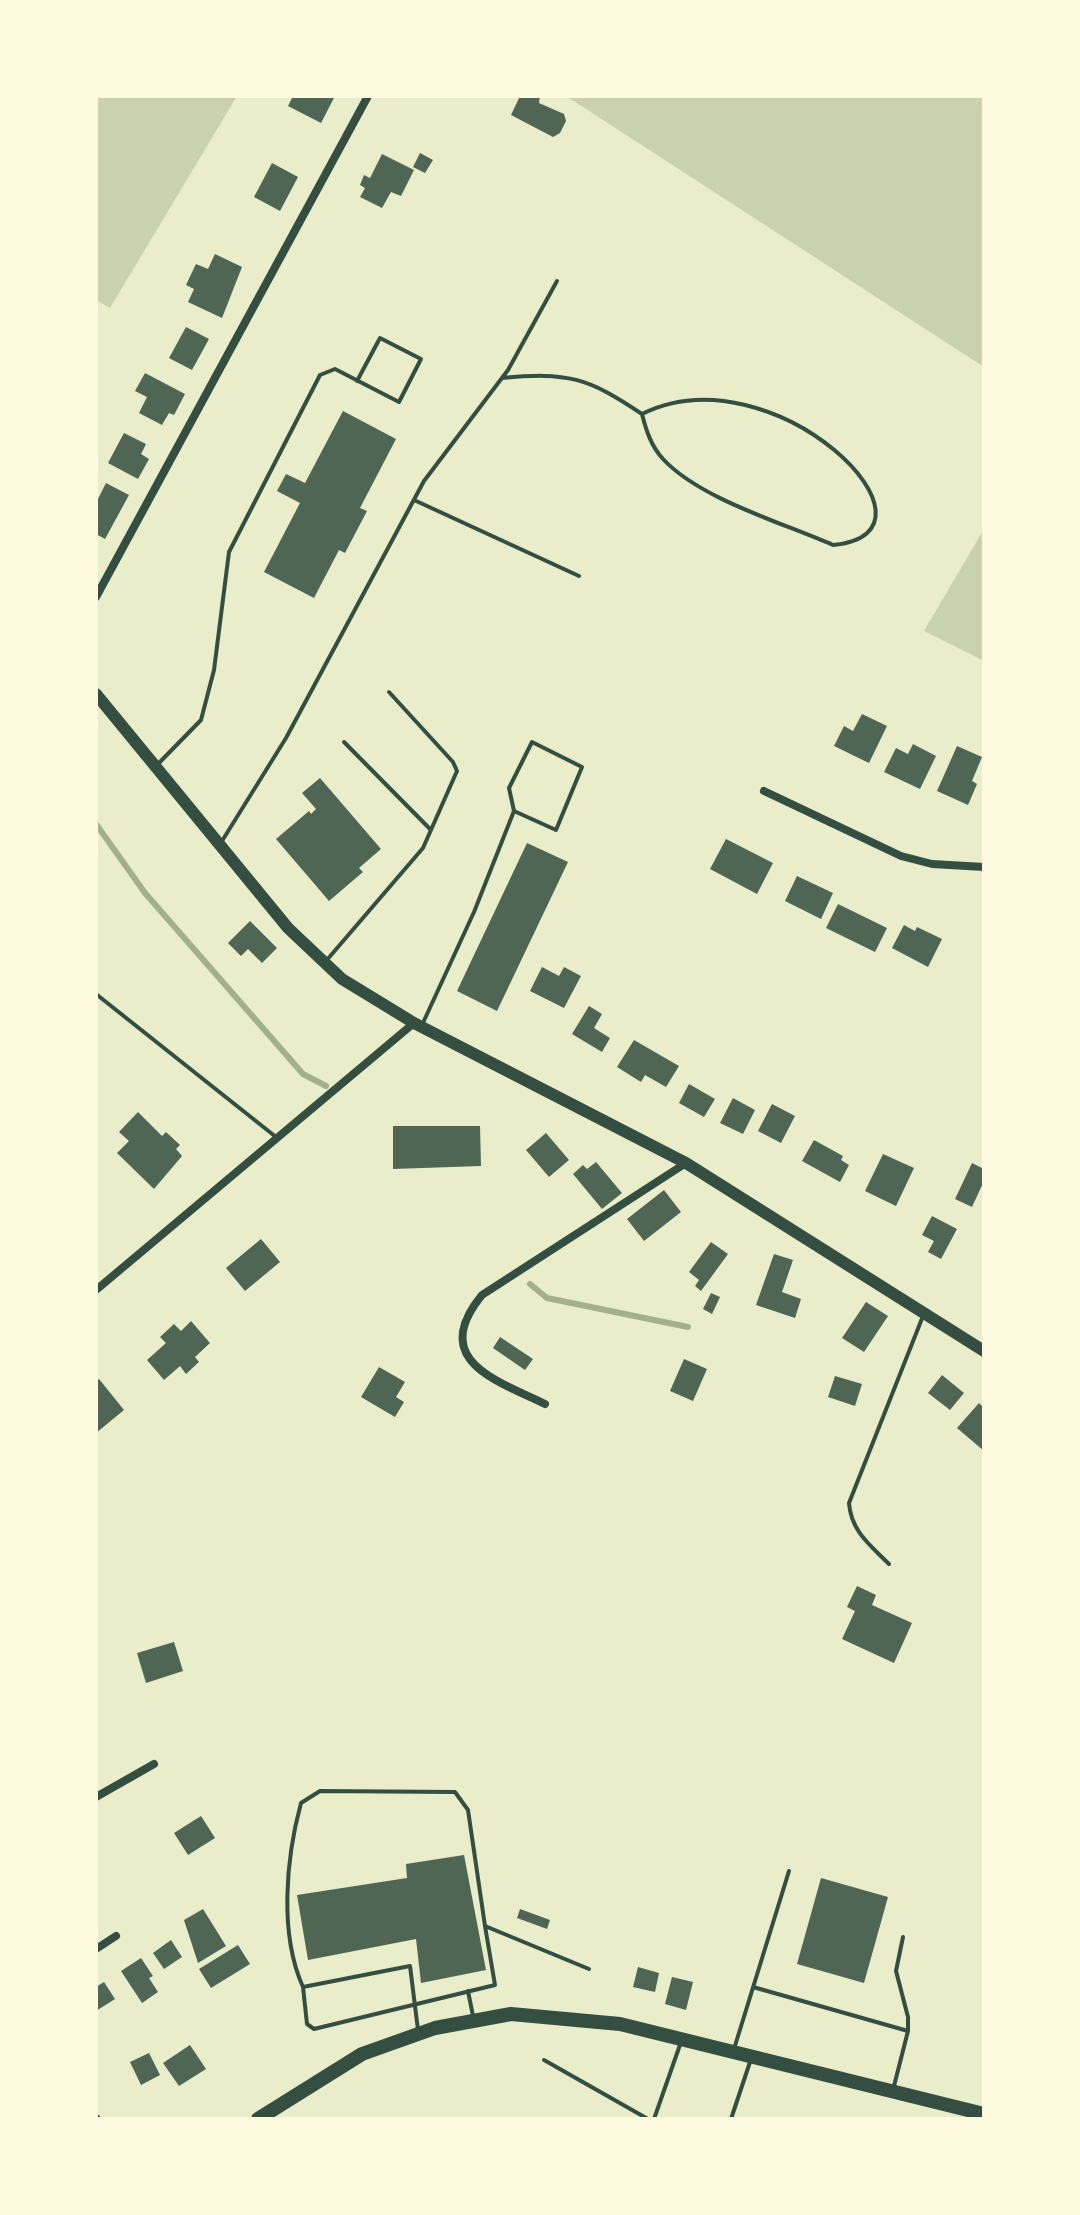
<!DOCTYPE html>
<style>
body{margin:0}
#map{position:relative;width:1080px;height:2215px;overflow:hidden;background:#e9edc9;font-family:"Fira Sans Condensed",sans-serif}
canvas{display:block}
.frame{position:absolute;inset:0;border:98px solid #fefae0;pointer-events:none}
</style>
<div id="map">
<canvas width="1080" height="2215"></canvas>
<div class="frame"></div>
</div>
<script>
const ctx = document.querySelector('canvas').getContext('2d');
ctx.lineJoin = 'round';
function fill(path, color) { ctx.fillStyle = color; ctx.fill(path, 'evenodd'); }
function trace(path, color, width, dash) { ctx.strokeStyle = color; ctx.lineWidth = width; ctx.lineCap = dash ? 'butt' : 'round'; ctx.setLineDash(dash || []); ctx.stroke(path); }
fill(new Path2D(`
 M 96,96 L 237,96 L 110,308 L 96,300 Z
 M 566,96 L 984,96 L 984,367 Z
 M 984,529 L 984,661 L 924,631 Z`), '#cad2ad');
trace(new Path2D(`
 M 96,824 L 145,893 L 303,1074 L 326,1086
 M 530,1284 L 547,1298 L 688,1327`), '#a3b18a', 6);
fill(new Path2D(`
 M 293,96 L 335,96 L 321,123 L 288,106 Z
 M 520,96 L 540,96 L 539,103 L 564,114 L 566,121 L 560,133 L 553,137 L 511,115 Z
 M 420,153 L 433,160 L 425,173 L 413,167 Z
 M 382,154 L 414,170 L 401,196 L 391,192 L 382,208 L 360,197 L 365,188 L 360,185 L 364,175 L 370,178 Z
 M 272,163 L 298,177 L 280,211 L 254,197 Z
 M 215,254 L 242,267 L 222,318 L 188,302 L 194,289 L 186,285 L 196,264 L 208,269 Z
 M 186,327 L 209,339 L 192,370 L 169,358 Z
 M 145,373 L 185,394 L 174,415 L 169,413 L 162,425 L 139,413 L 147,397 L 135,391 Z
 M 343,411 L 396,439 L 360,508 L 367,511 L 345,553 L 339,550 L 314,598 L 264,572 L 300,503 L 277,491 L 286,474 L 305,483 Z
 M 124,433 L 146,444 L 141,454 L 149,459 L 138,479 L 108,463 Z
 M 106,483 L 129,495 L 105,539 L 96,534 L 96,503 Z
 M 862,714 L 887,726 L 869,763 L 834,746 L 844,726 L 853,731 Z
 M 913,744 L 936,756 L 920,789 L 884,772 L 896,748 L 908,754 Z
 M 957,746 L 982,757 L 972,781 L 977,784 L 968,805 L 937,791 Z
 M 320,778 L 381,849 L 359,868 L 363,872 L 329,901 L 276,839 L 309,811 L 311,814 L 316,809 L 302,793 Z
 M 726,839 L 773,863 L 757,894 L 710,869 Z
 M 527,843 L 568,862 L 497,1011 L 457,991 Z
 M 797,876 L 833,893 L 821,919 L 785,901 Z
 M 838,904 L 887,928 L 875,952 L 826,928 Z
 M 250,921 L 277,948 L 262,963 L 248,949 L 241,956 L 228,943 Z
 M 904,925 L 915,931 L 917,927 L 942,939 L 928,967 L 892,948 Z
 M 542,967 L 559,976 L 564,967 L 581,976 L 564,1008 L 530,991 Z
 M 589,1006 L 602,1014 L 594,1028 L 610,1038 L 602,1052 L 572,1034 Z
 M 634,1040 L 679,1066 L 666,1087 L 645,1075 L 641,1082 L 617,1067 Z
 M 689,1084 L 715,1099 L 704,1117 L 679,1103 Z
 M 733,1098 L 755,1110 L 743,1134 L 720,1123 Z
 M 772,1104 L 795,1116 L 781,1143 L 758,1131 Z
 M 138,1112 L 162,1136 L 166,1132 L 180,1145 L 176,1149 L 182,1156 L 154,1189 L 117,1153 L 129,1141 L 119,1132 Z
 M 393,1126 L 480,1126 L 481,1166 L 393,1169 Z
 M 546,1133 L 569,1160 L 549,1177 L 526,1150 Z
 M 814,1140 L 843,1156 L 841,1160 L 849,1165 L 840,1182 L 802,1161 Z
 M 883,1154 L 914,1168 L 896,1206 L 865,1191 Z
 M 596,1162 L 622,1193 L 602,1209 L 573,1174 L 583,1165 L 587,1169 Z
 M 972,1163 L 984,1169 L 984,1181 L 972,1207 L 955,1199 Z
 M 664,1190 L 681,1212 L 644,1241 L 627,1219 Z
 M 932,1216 L 957,1229 L 941,1259 L 928,1252 L 934,1241 L 922,1235 Z
 M 261,1239 L 280,1262 L 245,1291 L 226,1268 Z
 M 711,1242 L 728,1254 L 701,1291 L 695,1286 L 699,1280 L 689,1272 Z
 M 774,1254 L 793,1260 L 782,1292 L 801,1299 L 795,1318 L 756,1305 Z
 M 711,1293 L 720,1297 L 712,1314 L 703,1309 Z
 M 866,1302 L 888,1316 L 864,1352 L 842,1338 Z
 M 191,1321 L 210,1343 L 195,1357 L 199,1362 L 186,1374 L 180,1366 L 164,1380 L 147,1360 L 166,1343 L 160,1337 L 174,1324 L 181,1331 Z
 M 500,1337 L 533,1359 L 525,1370 L 493,1348 Z
 M 684,1359 L 707,1369 L 693,1401 L 670,1391 Z
 M 379,1367 L 405,1382 L 396,1397 L 404,1402 L 395,1417 L 361,1397 Z
 M 942,1375 L 964,1393 L 950,1410 L 928,1393 Z
 M 835,1376 L 862,1384 L 855,1406 L 828,1397 Z
 M 99,1379 L 124,1410 L 96,1433 L 96,1382 Z
 M 979,1403 L 984,1408 L 984,1451 L 957,1428 Z
 M 857,1586 L 876,1595 L 872,1605 L 912,1623 L 894,1663 L 842,1639 L 855,1611 L 847,1607 Z
 M 174,1642 L 183,1671 L 146,1683 L 137,1653 Z
 M 201,1816 L 215,1838 L 188,1855 L 174,1833 Z
 M 464,1855 L 486,1970 L 421,1983 L 416,1939 L 308,1960 L 297,1895 L 407,1878 L 406,1864 Z
 M 821,1878 L 888,1897 L 864,1983 L 797,1964 Z
 M 203,1909 L 226,1946 L 198,1963 L 184,1920 Z
 M 520,1909 L 550,1920 L 547,1929 L 517,1918 Z
 M 171,1940 L 182,1957 L 164,1969 L 153,1953 Z
 M 238,1945 L 250,1964 L 211,1988 L 199,1969 Z
 M 141,1958 L 153,1976 L 149,1978 L 158,1992 L 142,2003 L 121,1971 Z
 M 638,1967 L 659,1973 L 655,1992 L 633,1987 Z
 M 672,1977 L 693,1982 L 686,2010 L 665,2004 Z
 M 104,1982 L 115,1999 L 96,2011 L 96,1987 Z
 M 190,2045 L 206,2069 L 179,2086 L 163,2063 Z
 M 149,2053 L 160,2075 L 141,2085 L 130,2062 Z`), '#4f6655');
trace(new Path2D(`
 M 502,378 C 568,372 587,377 642,414 C 646,430 651,446 663,459 C 700,499 783,523 833,545 C 961,533 773,348 642,414
 M 414,500 L 579,576
 M 344,742 L 431,830
 M 157,765 L 201,720 L 214,670 L 229,552 L 320,375 L 335,369 L 399,402 L 421,359 L 380,338 L 357,381
 M 222,841 L 286,738 L 424,481 L 508,370 L 557,281
 M 326,961 L 423,848 L 457,771 L 453,762 L 389,692
 M 96,994 L 276,1137
 M 422,1025 L 474,912 L 514,811 L 509,788 L 532,742 L 582,767 L 556,830 L 514,811
 M 889,1564 C 870,1545 851,1531 849,1503 L 923,1316
 M 303,1987 C 279,1934 286,1858 301,1803 L 320,1791 L 455,1792 L 468,1810 L 485,1926
 M 753,1987 L 908,2031
 M 468,1991 L 473,2016
 M 418,2030 L 410,1966 L 303,1987 L 307,2024 L 314,2029 L 495,1985 L 485,1926 L 589,1969
 M 734,2049 L 789,1871
 M 544,2060 L 648,2119
 M 894,2086 L 908,2031 L 908,2017 L 896,1971 L 903,1937
 M 654,2119 L 681,2042
 M 731,2119 L 751,2059`), '#344e41', 4);
trace(new Path2D(`
 M 96,597 L 368,96
 M 764,791 L 901,856 L 932,864 L 984,867
 M 96,1290 L 414,1023
 M 545,1404 C 495,1380 429,1360 482,1295 L 686,1163
 M 96,1797 L 154,1764
 M 96,1949 L 116,1936
 M 96,2118 L 97,2119`), '#344e41', 8);
trace(new Path2D(`
 M 96,694 L 288,928 L 342,979 L 414,1023 L 686,1163 L 984,1351`), '#344e41', 12);
trace(new Path2D(`
 M 258,2119 L 362,2054 L 435,2028 L 511,2014 L 620,2024 L 984,2114`), '#344e41', 14);
</script>
